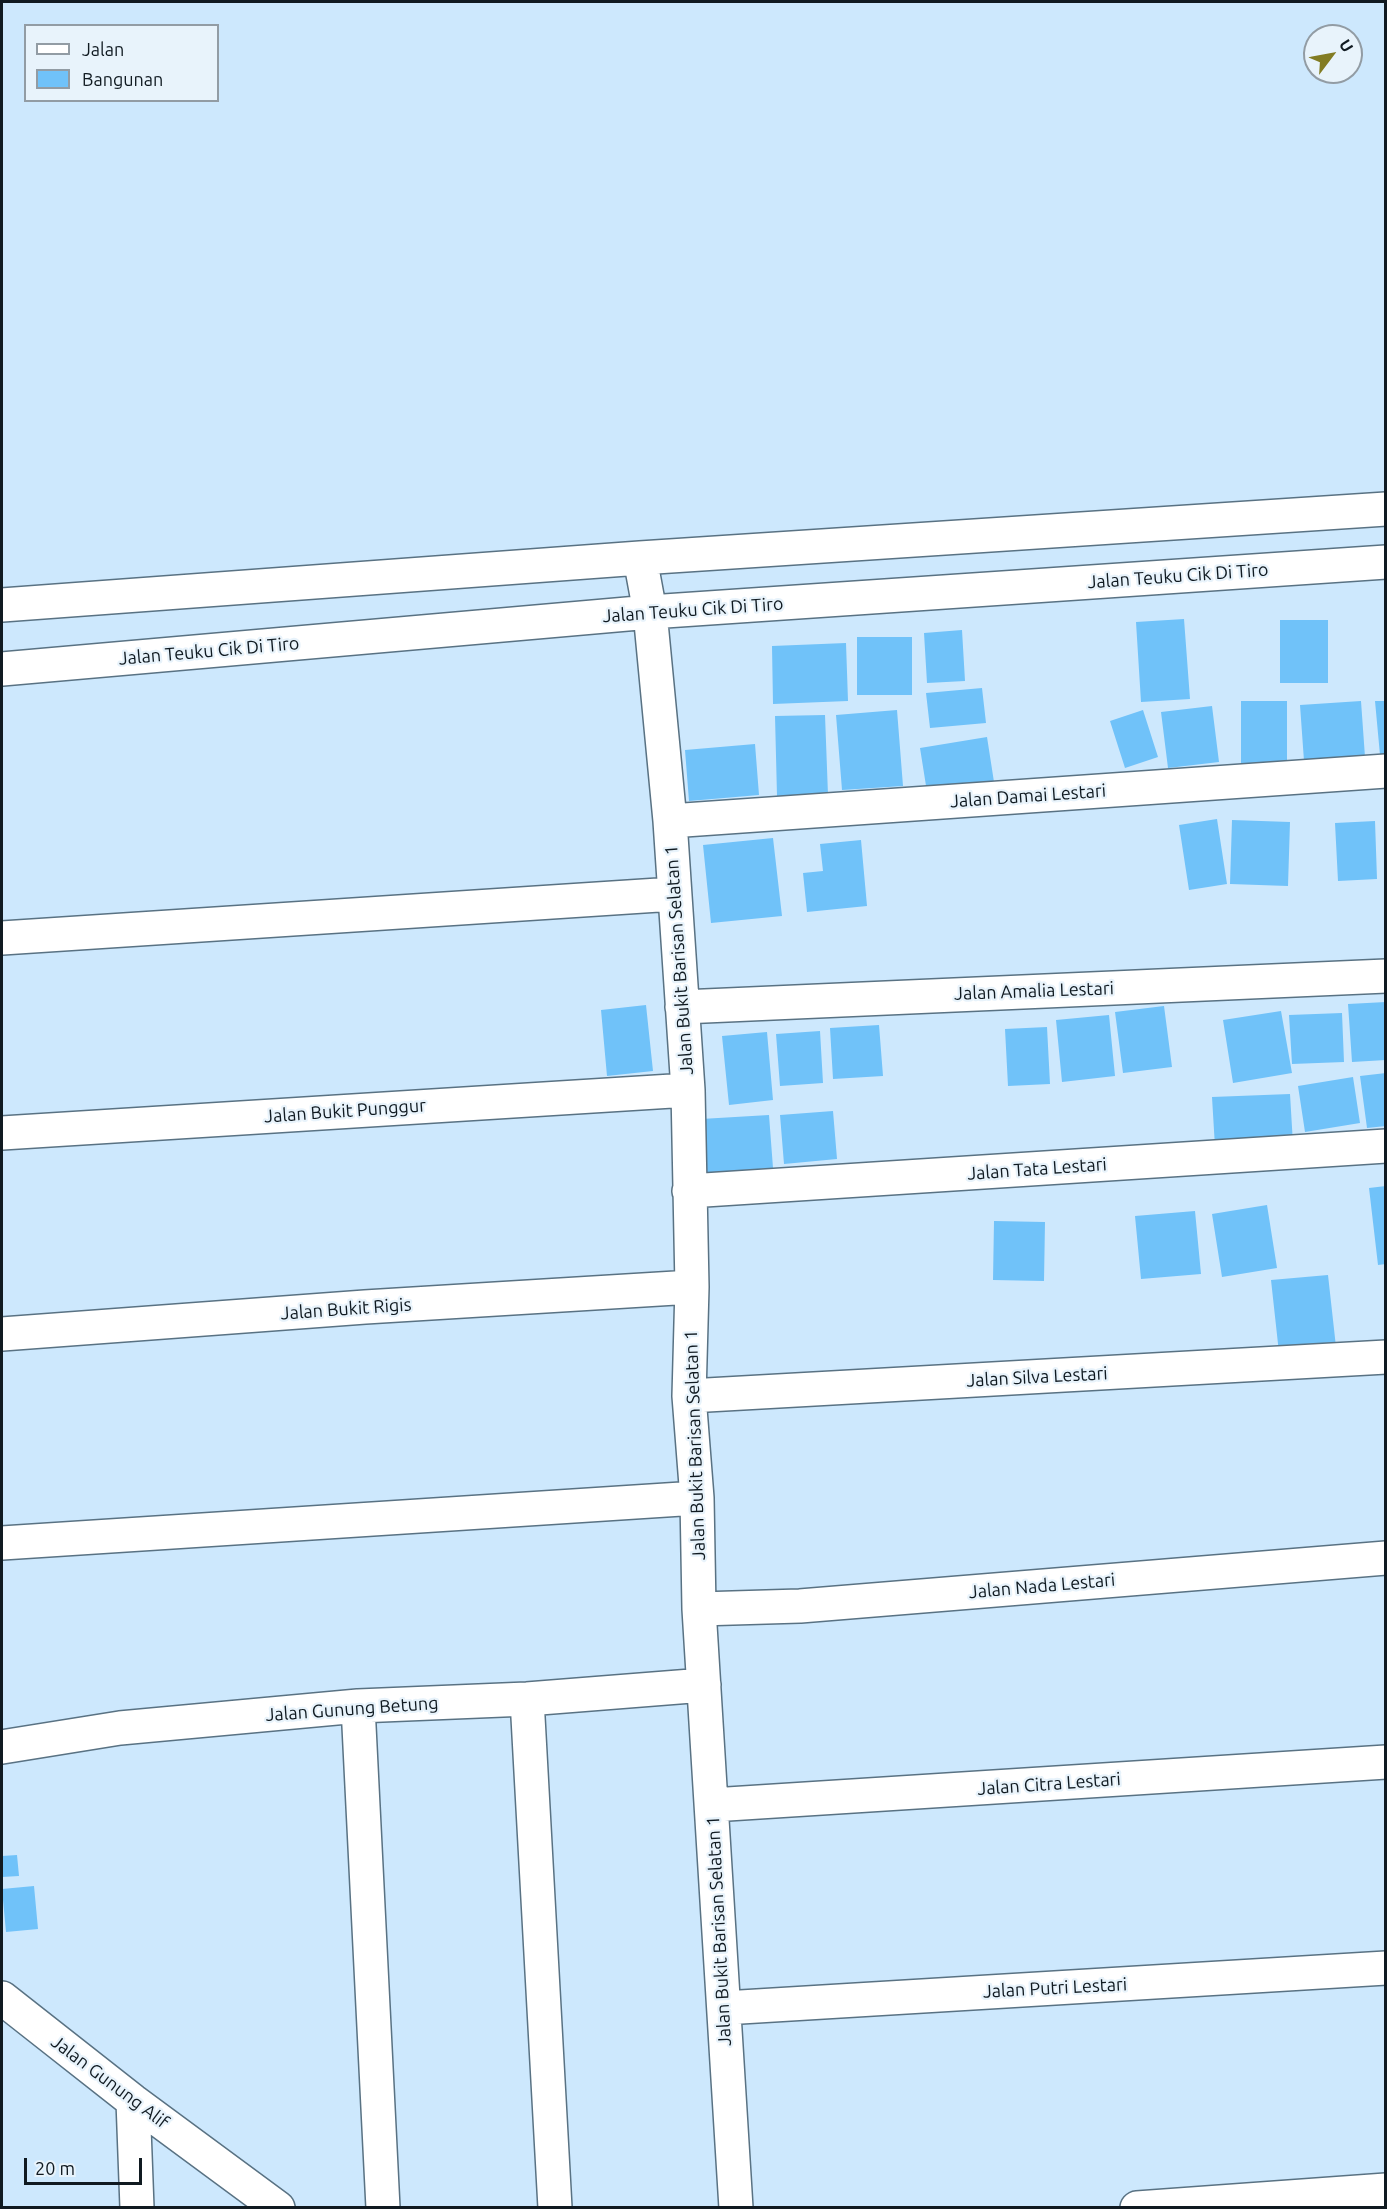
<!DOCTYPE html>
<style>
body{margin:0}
#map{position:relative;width:1387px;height:2209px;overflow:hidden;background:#cde8fd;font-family:Ubuntu,sans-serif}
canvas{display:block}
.frame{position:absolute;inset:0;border:3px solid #101a21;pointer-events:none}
.legend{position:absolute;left:24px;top:24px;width:195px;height:78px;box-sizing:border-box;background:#e8f3fb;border:2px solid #929ca4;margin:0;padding:8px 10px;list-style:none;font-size:18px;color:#101a21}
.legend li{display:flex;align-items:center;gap:12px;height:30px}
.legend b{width:30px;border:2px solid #929ca4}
.north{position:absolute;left:1303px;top:24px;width:60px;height:60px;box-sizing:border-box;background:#e8f3fb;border:2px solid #929ca4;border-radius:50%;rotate:58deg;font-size:16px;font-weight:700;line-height:24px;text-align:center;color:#101a21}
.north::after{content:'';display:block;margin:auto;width:21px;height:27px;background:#827c23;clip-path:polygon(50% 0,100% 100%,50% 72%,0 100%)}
.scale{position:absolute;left:24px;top:2158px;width:118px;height:27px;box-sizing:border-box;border:3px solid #101a21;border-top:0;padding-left:8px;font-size:18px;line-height:21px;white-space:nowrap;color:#101a21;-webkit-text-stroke:4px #e8f3fb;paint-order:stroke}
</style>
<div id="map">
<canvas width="1387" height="2209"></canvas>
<div class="frame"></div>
<ul class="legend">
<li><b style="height:8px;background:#fff"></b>Jalan</li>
<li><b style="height:16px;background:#70c2f9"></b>Bangunan</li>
</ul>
<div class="north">U</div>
<div class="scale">20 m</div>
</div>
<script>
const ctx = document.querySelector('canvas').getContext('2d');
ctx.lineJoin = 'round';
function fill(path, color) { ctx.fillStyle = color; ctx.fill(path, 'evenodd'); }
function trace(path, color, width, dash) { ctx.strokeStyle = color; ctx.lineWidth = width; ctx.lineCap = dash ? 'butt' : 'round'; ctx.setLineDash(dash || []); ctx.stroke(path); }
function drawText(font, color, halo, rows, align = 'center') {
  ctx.font = font + ' Ubuntu,sans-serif'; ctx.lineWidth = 4.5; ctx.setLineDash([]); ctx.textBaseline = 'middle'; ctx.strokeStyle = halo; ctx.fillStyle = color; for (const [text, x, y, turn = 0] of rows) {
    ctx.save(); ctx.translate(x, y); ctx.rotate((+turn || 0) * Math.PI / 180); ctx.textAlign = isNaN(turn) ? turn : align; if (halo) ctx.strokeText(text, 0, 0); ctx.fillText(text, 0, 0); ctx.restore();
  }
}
fill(new Path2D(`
 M 1184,619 L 1190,699 L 1141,702 L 1136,622 Z
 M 1280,620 L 1328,620 L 1328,683 L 1280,683 Z
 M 962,630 L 965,681 L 927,683 L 924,633 Z
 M 857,637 L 912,637 L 912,695 L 857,695 Z
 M 846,643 L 848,701 L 773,704 L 772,646 Z
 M 982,688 L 986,723 L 930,728 L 926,693 Z
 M 1241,701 L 1287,701 L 1287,765 L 1241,764 Z
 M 1361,701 L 1365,757 L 1304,761 L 1300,705 Z
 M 1375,701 L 1386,701 L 1386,755 L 1380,755 Z
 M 1212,706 L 1219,762 L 1168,768 L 1161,712 Z
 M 897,710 L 903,786 L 842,790 L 836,715 Z
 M 1143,710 L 1158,757 L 1125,768 L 1110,721 Z
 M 825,715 L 828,795 L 777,796 L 775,716 Z
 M 987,737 L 994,782 L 927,792 L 920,748 Z
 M 755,744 L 759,795 L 689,801 L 685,750 Z
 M 1217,819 L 1227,884 L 1189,890 L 1179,825 Z
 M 1232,820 L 1290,822 L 1288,886 L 1230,884 Z
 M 1375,821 L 1377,879 L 1338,881 L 1335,823 Z
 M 773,838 L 782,916 L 711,923 L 703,845 Z
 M 861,840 L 867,906 L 807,912 L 803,873 L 823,871 L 820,844 Z
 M 1386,1002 L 1386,1060 L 1352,1062 L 1348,1004 Z
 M 646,1005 L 653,1071 L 607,1076 L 601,1010 Z
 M 1164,1006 L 1172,1067 L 1123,1073 L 1115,1012 Z
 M 1281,1011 L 1292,1073 L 1233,1083 L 1223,1020 Z
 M 1342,1013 L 1344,1062 L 1292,1064 L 1289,1015 Z
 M 1109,1015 L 1115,1076 L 1062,1082 L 1056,1020 Z
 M 879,1025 L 883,1076 L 833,1079 L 830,1028 Z
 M 1047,1027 L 1050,1084 L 1008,1086 L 1005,1029 Z
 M 820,1031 L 823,1083 L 780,1086 L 776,1034 Z
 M 767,1032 L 773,1100 L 729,1105 L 722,1036 Z
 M 1386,1073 L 1386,1126 L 1367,1128 L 1360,1076 Z
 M 1353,1077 L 1360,1123 L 1305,1132 L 1298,1086 Z
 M 1290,1094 L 1293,1144 L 1215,1147 L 1212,1097 Z
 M 833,1111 L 837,1159 L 784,1164 L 780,1115 Z
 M 769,1115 L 773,1168 L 706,1173 L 701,1119 Z
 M 1386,1186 L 1386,1264 L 1378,1265 L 1369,1188 Z
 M 1267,1205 L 1277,1268 L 1222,1277 L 1212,1214 Z
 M 1195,1211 L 1201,1274 L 1141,1279 L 1135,1216 Z
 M 994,1221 L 1045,1222 L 1044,1281 L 993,1280 Z
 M 1328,1275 L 1336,1347 L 1279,1353 L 1271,1280 Z
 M 17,1855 L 19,1876 L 2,1877 L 2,1856 Z
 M 34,1886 L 38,1929 L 6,1932 L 2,1889 Z`), '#70c2f9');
const minor = new Path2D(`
 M 640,558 L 650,612 L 670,821 L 688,1090 L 692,1287 L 689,1396 L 697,1498 L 699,1609 L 736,2208
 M 2,605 L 640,558 L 1386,509
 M 2,669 L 650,612 L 1386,562
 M 670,821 L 1386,771
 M 2,938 L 674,894
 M 682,1007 L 1386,976
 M 2,1133 L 688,1090
 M 689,1191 L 1386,1146
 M 2,1334 L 365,1307 L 692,1287
 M 689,1396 L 1386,1357
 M 2,1543 L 697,1498
 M 699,1609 L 800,1606 L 1386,1558
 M 527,1699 L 555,2208
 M 358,1706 L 383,2208
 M 2,1747 L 120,1728 L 358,1706 L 527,1699 L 704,1685
 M 712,1805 L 1386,1762
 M 2,1998 L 133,2101 L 278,2208
 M 724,2008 L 1386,1968
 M 133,2101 L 137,2208
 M 1137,2208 L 1386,2190`);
trace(minor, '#597283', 36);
trace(minor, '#fff', 33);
drawText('18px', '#101a21', '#e8f3fb', [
 ["Jalan Teuku Cik Di Tiro",1178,576,-4],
 ["Jalan Teuku Cik Di Tiro",693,610,-4],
 ["Jalan Teuku Cik Di Tiro",209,651,-5],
 ["Jalan Damai Lestari",1028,796,-4],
 ["Jalan Bukit Barisan Selatan 1",679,960,-94],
 ["Jalan Amalia Lestari",1034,991,-2],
 ["Jalan Bukit Punggur",345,1111,-4],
 ["Jalan Tata Lestari",1037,1169,-4],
 ["Jalan Bukit Rigis",346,1309,-4],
 ["Jalan Silva Lestari",1037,1377,-3],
 ["Jalan Bukit Barisan Selatan 1",695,1445,-92],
 ["Jalan Nada Lestari",1042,1586,-5],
 ["Jalan Gunung Betung",352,1709,-4],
 ["Jalan Citra Lestari",1049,1784,-4],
 ["Jalan Bukit Barisan Selatan 1",719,1931,-93],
 ["Jalan Putri Lestari",1055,1988,-3],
 ["Jalan Gunung Alif",110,2082,37]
]);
</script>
